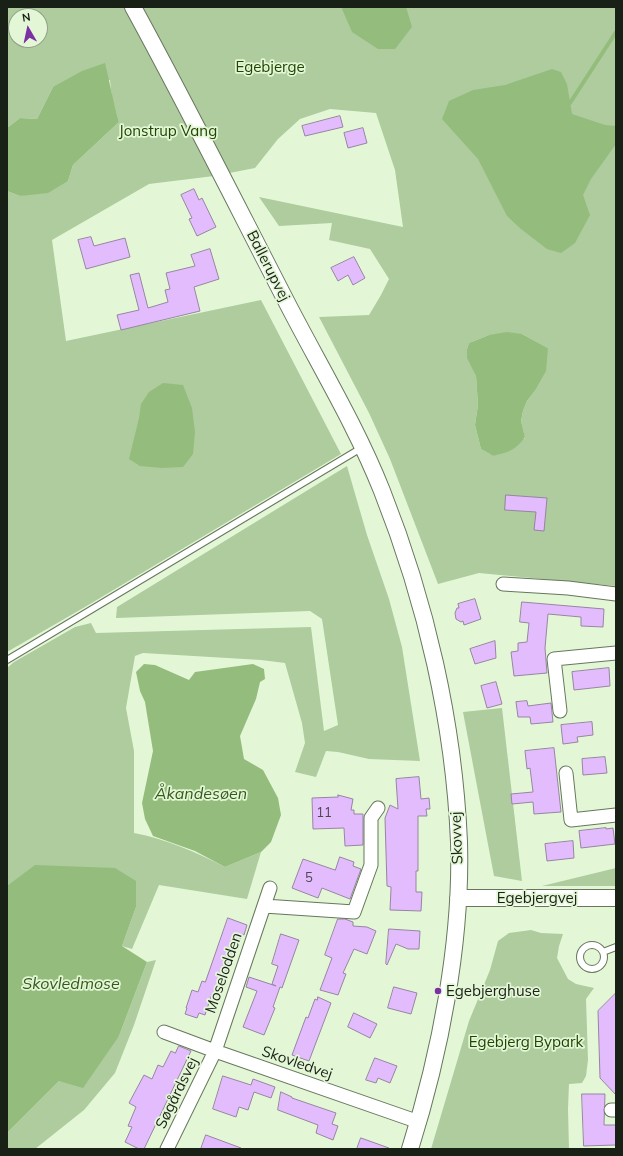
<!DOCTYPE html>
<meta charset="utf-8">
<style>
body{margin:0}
#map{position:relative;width:623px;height:1156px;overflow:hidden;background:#e3f7d7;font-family:Mulish,sans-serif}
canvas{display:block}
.frame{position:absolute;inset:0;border:8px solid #192015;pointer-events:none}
.north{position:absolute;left:8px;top:8px;width:40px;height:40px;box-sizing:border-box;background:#e3f7d7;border:1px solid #92a189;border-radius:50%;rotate:351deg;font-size:11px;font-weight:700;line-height:16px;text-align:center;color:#192015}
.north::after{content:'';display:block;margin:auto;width:14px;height:18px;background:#7c31a3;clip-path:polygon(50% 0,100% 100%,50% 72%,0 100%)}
</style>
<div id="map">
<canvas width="623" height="1156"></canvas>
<div class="frame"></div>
<div class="north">N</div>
</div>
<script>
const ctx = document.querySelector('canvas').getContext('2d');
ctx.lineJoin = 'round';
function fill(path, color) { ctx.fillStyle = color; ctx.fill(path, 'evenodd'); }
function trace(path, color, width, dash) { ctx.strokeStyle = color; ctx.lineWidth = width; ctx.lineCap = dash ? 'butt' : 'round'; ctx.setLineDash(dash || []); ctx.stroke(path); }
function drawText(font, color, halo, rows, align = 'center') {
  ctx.font = font + ' Mulish,sans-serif'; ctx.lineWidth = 3.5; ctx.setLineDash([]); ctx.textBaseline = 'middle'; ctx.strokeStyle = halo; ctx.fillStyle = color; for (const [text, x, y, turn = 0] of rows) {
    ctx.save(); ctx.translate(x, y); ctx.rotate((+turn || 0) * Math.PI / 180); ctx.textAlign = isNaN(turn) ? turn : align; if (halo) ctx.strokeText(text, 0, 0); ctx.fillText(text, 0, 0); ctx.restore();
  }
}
fill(new Path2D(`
 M 7,7 L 616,7 L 616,586 L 479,573 L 438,584 L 390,459 L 369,413 L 319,317 L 369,315 L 381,295 L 389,279 L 370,249 L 329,240 L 332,223 L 279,226 L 259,197 L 403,227 L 395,170 L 376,113 L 330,109 L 300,119 L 278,139 L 255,168 L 214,176 L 149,184 L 52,240 L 66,341 L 261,300 L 341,454 L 85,607 L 7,652 L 7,191 L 20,196 L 68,181 L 73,165 L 119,122 L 112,99 L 110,80 L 53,87 L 37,119 L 20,118 L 7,128 ZM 16,16 L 40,16 L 40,40 L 16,40 ZM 522,334 L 548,348 L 534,392 L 527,401 L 523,411 L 521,421 L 525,438 L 493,456 L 481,449 L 475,425 L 478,405 L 476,376 L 467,349 L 469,343 L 489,335 Z
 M 347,466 L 367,535 L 389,599 L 402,647 L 420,761 L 369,759 L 338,752 L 326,751 L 316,777 L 295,772 L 305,743 L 302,723 L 285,663 L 261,660 L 143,653 L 135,656 L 126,708 L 134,751 L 134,833 C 166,839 196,852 225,867 L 261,852 L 247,899 L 159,885 L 132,949 L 122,946 L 136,907 L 7,886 L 7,668 L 14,662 L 75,627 L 91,623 L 96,633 L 311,627 L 324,731 L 338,725 L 322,619 L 310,611 L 116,618 L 117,607 Z
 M 502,708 L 522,881 L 494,876 L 463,712 Z
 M 616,868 L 616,886 L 542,886 Z
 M 531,930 L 541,933 L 563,934 L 559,946 L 557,958 L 568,979 L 576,984 L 594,988 L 586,999 L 588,1060 L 586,1076 L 582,1083 L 569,1084 L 568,1109 L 569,1149 L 431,1149 L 469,1021 L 490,970 L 498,941 L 509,933 Z
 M 156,960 L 134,1025 L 115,1073 L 84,1110 L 35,1149 L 7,1149 L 7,1133 L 59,1081 L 119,1036 L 147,962 Z`), '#aecc9d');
fill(new Path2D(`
 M 343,7 L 406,7 L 412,27 L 395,49 L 378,49 L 352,32 L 342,9 Z
 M 105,63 C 110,83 113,102 119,122 L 73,165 L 68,181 L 48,193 L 20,196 L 7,191 L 7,128 L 20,118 L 37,119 L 53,87 L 82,71 Z
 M 552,69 L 561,72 L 567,84 L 572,114 L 605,125 L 616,126 L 616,144 L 591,179 L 583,195 L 590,215 L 575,243 L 561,253 L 547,249 L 521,229 L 507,216 L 478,159 L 442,119 L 449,101 L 473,90 L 505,85 Z
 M 507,332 L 522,334 L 548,348 L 546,371 L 534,392 L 527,401 L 523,411 L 521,421 L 525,437 C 515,451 508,452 493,456 L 481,449 L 475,425 L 478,405 L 476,376 L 467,358 L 467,349 L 469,343 L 489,335 Z
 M 163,383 L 183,385 L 192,408 L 195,432 L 193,454 L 183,467 L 162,468 L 140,466 L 129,459 L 139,418 L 141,404 L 149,392 Z
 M 144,664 L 155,665 L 189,680 L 195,672 L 253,664 L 264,669 L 265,679 L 260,682 L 256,699 L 240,736 L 244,759 L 263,770 L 278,798 L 281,815 L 271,842 L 261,852 L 225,867 L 195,851 L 153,836 L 145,819 L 142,803 L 153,751 L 145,702 L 140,691 L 136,672 Z
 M 35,865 L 115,868 L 136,881 L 136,907 L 122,946 L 147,962 L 119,1036 L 83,1088 L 59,1081 L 7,1133 L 7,886 Z`), '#94bc7c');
trace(new Path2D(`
 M 570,103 L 616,32`), '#94bc7c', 4);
const building = new Path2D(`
 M 340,116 L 343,127 L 305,136 L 302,126 Z
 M 363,128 L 367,143 L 348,148 L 344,133 Z
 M 194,189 L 199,200 L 202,198 L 216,227 L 197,236 L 189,219 L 192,218 L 181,195 Z
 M 91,237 L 94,246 L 125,238 L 130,257 L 86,269 L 78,240 Z
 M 210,249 L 219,279 L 194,287 L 200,311 L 121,330 L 117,315 L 139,310 L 130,275 L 139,273 L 148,308 L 168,302 L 165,290 L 170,289 L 166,273 L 195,266 L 191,255 Z
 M 354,257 L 365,278 L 353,285 L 348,275 L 338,281 L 331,268 Z
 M 506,495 L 547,498 L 544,531 L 534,530 L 536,512 L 505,510 Z
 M 475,599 L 481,619 L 464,625 L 463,621 L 461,622 L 456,619 L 455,613 L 457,608 L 459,608 L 458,604 Z
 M 522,602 L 604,609 L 603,627 L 581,626 L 581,617 L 548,614 L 545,648 L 547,673 L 514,676 L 511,652 L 518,651 L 518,643 L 527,642 L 529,623 L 520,622 Z
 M 495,641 L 496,658 L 475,664 L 470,649 Z
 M 609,668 L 610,686 L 574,690 L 572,672 Z
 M 496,682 L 502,704 L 487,708 L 481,686 Z
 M 527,701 L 528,706 L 551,703 L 553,722 L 531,724 L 530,717 L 518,717 L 516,702 Z
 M 592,722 L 593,735 L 577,737 L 578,742 L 563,744 L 561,725 Z
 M 554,748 L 561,812 L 534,814 L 533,802 L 512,804 L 511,794 L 533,792 L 530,768 L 527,769 L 525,751 Z
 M 605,757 L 607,773 L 583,775 L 582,759 Z
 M 419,777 L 421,799 L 429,798 L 430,809 L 426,809 L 427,816 L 418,816 L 418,871 L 416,871 L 416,892 L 422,892 L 421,911 L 390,910 L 391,889 L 391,887 L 387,886 L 385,818 L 390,805 L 398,809 L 396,779 Z
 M 338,795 L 353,799 L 351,810 L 354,810 L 354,814 L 363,814 L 363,845 L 345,846 L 344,828 L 313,829 L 312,798 L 338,797 Z
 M 606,828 L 606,829 L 613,828 L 615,844 L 581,848 L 579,831 Z
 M 573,841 L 574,858 L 547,861 L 545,844 Z
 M 340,857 L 354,862 L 353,866 L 361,869 L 350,899 L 322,888 L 318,898 L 292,888 L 303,859 L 335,870 Z
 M 228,918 L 247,925 L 244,935 L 242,934 L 228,971 L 227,970 L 224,977 L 217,996 L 212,994 L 205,1015 L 199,1013 L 197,1018 L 185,1014 L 187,1008 L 186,1008 L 192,990 L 198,992 L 202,981 L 205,982 Z
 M 338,919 L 345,919 L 353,922 L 353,926 L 367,927 L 376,931 L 367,954 L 354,949 L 343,973 L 346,974 L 338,995 L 320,990 L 332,958 L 325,955 Z
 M 389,929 L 420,931 L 419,949 L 408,949 L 396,944 L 387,965 L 386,964 Z
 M 281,934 L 299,940 L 282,988 L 280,987 L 273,1007 L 275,1008 L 264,1035 L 243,1027 L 257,991 L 246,987 L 249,977 L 276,986 L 272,984 L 278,966 L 272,964 Z
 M 394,987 L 417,993 L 411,1014 L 388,1008 Z
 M 616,993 L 616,1095 L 600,1078 L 598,1011 Z
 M 318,997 L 331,1003 L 309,1061 L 292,1055 L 306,1017 L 308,1018 L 315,999 L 317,1000 Z
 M 354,1013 L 377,1024 L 370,1038 L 348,1027 Z
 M 179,1046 L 191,1051 L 144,1149 L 139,1149 L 125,1142 L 132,1127 L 128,1126 L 136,1107 L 129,1103 L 144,1075 L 152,1079 L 158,1065 L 163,1067 L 171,1051 L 175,1053 Z
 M 375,1058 L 397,1066 L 390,1083 L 378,1078 L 376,1083 L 366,1080 Z
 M 223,1076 L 251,1085 L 253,1079 L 275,1087 L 271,1098 L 254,1092 L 248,1110 L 239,1107 L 236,1117 L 213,1109 Z
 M 281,1092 L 292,1097 L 292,1098 L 336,1113 L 332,1124 L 338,1126 L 333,1140 L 316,1133 L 318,1125 L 278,1110 Z
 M 582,1094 L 605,1094 L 604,1125 L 616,1125 L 616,1145 L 584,1146 Z
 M 206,1135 L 241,1148 L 240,1149 L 201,1149 Z
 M 361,1138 L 389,1148 L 389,1149 L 357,1149 Z`);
fill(building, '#e3bcfd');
trace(building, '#9685a1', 1);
const service = new Path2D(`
 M 7,660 L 363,447
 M580 957a12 12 0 1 1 24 0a12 12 0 1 1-24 0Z
 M 603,952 L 616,947`);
const minor = new Path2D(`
 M 503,584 L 568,588 L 616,594
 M 560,711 L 554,659 L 616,653
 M 566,773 L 571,820 L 616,815
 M 264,906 L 354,912 L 371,865 L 371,818 L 378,808
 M 164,1032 L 215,1051 L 419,1122
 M 611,1110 L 616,1110
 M 167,1149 L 215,1051 L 270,888`);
const tertiary = new Path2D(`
 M 133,7 C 185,102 233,198 283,295 C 316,360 355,423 382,491 C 426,602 454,723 459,842 C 462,942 440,1054 410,1149
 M 458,898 L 616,898`);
trace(service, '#66775c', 8);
trace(minor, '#66775c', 15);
trace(tertiary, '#66775c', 18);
trace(service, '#fff', 6);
trace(minor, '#fff', 13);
trace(tertiary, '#fff', 16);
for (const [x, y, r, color] of [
 [438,991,4,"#7c31a3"]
]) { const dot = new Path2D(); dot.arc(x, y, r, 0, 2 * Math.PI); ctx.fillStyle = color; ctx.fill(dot); trace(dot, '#e3f7d7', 1.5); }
drawText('13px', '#4c474f', null, [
 ["11",324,813],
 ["5",309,878]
]);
drawText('15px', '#214400', '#e3f7d7', [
 ["Egebjerge",270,67],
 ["Jonstrup Vang",168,131],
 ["Egebjerg Bypark",526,1042]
]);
drawText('15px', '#192015', '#e3f7d7', [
 ["Ballerupvej",268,266,63],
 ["Skovvej",457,838,-92],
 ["Egebjergvej",537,898],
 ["Moselodden",224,973,-71],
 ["Skovledvej",297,1063,19],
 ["Søgårdsvej",177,1093,-64]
]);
drawText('15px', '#192015', '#e3f7d7', [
 ["Egebjerghuse",446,991]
], 'left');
drawText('italic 16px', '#355919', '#e3f7d7', [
 ["Åkandesøen",201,794],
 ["Skovledmose",71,984]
]);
</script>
